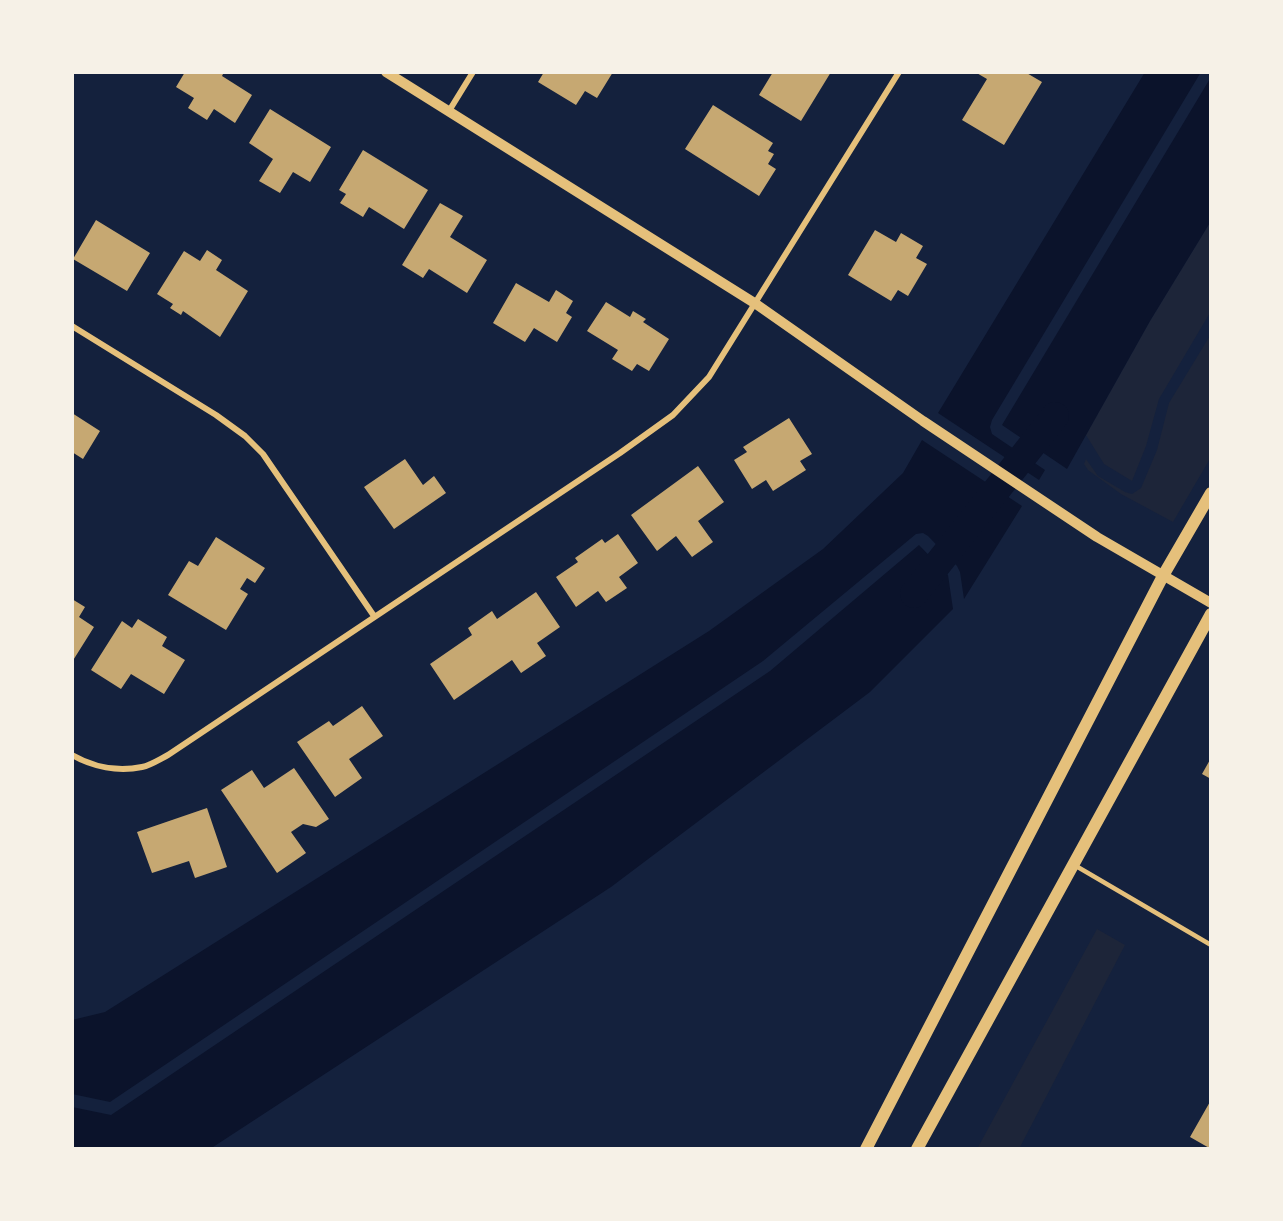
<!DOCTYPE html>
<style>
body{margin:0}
#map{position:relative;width:1283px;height:1221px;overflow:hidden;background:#14213d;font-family:Bitter,serif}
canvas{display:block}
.frame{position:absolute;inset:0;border:74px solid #f6f1e7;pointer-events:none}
</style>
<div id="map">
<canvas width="1283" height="1221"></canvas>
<div class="frame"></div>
</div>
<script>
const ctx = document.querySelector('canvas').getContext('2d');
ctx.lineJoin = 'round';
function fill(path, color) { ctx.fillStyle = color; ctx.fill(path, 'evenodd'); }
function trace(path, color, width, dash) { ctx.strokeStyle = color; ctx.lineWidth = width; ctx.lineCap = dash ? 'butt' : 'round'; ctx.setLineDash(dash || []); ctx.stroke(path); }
fill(new Path2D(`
 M 1211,221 L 1211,311 L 1159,399 L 1146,446 L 1132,481 L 1104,464 L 1086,435 L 1150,321 Z
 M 1211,334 L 1211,457 L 1173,522 L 1121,494 L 1088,470 L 1084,464 L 1086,459 L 1098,476 L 1125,492 L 1132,494 L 1141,488 L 1157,450 L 1169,403 Z
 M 1097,929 L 1125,945 L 1019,1149 L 977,1149 Z`), '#1d2539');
fill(new Path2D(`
 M 1145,72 L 1201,72 L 992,420 L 990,427 L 992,434 L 1045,470 L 1039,480 L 938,413 Z
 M 1211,77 L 1211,221 L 1150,321 L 1067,469 L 1002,425 Z
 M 922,440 L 1022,506 L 964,599 L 960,572 L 957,566 L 928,536 L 923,533 L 916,534 L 763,661 L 110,1102 L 72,1094 L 72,1020 L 105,1012 L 709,631 L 823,549 L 903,473 Z
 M 919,545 L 948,575 L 953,609 L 870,692 L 611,887 L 210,1149 L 72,1149 L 72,1107 L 111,1115 L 770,671 Z`), '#0b132b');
trace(new Path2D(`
 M 914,594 L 1055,416`), '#0b132b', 28);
fill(new Path2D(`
 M 185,72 L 224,72 L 222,76 L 252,95 L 235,123 L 214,109 L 207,120 L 188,108 L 194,98 L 176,87 Z
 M 544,72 L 613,72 L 597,98 L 585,91 L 576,105 L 538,82 Z
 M 773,72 L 831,72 L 801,121 L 759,95 Z
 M 975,72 L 1025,72 L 1042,82 L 1004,145 L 962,120 L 987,79 Z
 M 713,105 L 773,143 L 768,151 L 774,154 L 768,164 L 776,169 L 759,196 L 685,149 Z
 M 270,109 L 331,147 L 310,182 L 293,172 L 280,193 L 259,181 L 273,159 L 249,143 Z
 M 363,150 L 428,190 L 404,229 L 369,207 L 363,217 L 340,203 L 346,194 L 339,190 Z
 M 440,203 L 463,216 L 450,237 L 487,260 L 467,293 L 429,269 L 423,278 L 402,265 Z
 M 96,220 L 150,253 L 127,291 L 73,259 Z
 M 875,230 L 896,242 L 901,233 L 923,246 L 916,258 L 927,264 L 908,296 L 898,290 L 891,301 L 848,275 Z
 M 207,250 L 222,260 L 216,270 L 248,291 L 220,337 L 183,311 L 181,315 L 170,308 L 173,304 L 157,294 L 184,251 L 200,261 Z
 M 516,283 L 549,302 L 556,290 L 573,301 L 566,313 L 572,317 L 557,342 L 534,328 L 525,342 L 493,323 Z
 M 606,302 L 630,317 L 633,311 L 646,319 L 643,322 L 669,339 L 649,371 L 637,364 L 632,371 L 612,359 L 618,350 L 587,331 Z
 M 72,413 L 100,431 L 83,459 L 72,452 Z
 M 789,418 L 812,454 L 800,461 L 806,470 L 773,491 L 766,480 L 752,489 L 734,460 L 747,452 L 743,447 Z
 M 405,459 L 423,485 L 434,476 L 446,493 L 394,529 L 364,487 Z
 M 698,466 L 724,502 L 698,521 L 713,542 L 692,557 L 676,536 L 657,551 L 631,515 Z
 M 618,534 L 638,563 L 619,577 L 627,588 L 606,602 L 598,591 L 576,607 L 556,577 L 578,562 L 575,558 L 602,539 L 605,543 Z
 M 216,537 L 265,568 L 255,583 L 247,578 L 240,589 L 248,594 L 226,630 L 168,595 L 189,561 L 198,566 Z
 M 536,592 L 560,627 L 537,643 L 546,656 L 521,673 L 512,660 L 454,700 L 430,664 L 472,635 L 468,628 L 492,611 L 497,619 Z
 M 72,599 L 85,607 L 79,617 L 94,627 L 72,662 Z
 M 138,619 L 167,637 L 162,646 L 185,660 L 164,694 L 131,674 L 121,689 L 91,670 L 122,621 L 132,628 Z
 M 362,706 L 383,736 L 349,759 L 362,778 L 335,797 L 297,742 L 329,721 L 333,726 Z
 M 1211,758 L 1211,779 L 1202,774 Z
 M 294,768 L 329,819 L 316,827 L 303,824 L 291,832 L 306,853 L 277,873 L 221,790 L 252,770 L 264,788 Z
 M 207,808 L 227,867 L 195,878 L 189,861 L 152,873 L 137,832 Z
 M 1211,1100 L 1211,1149 L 1190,1137 Z`), '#c6a872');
trace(new Path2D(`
 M 1076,866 L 1211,945`), '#e5c07b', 4.5);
trace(new Path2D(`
 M 449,111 L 473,72
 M 72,326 L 216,415 L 245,436 L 263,454 L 374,616
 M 72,755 C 93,767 118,772 142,767 C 151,765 160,759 168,755 L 620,453 L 673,415 L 709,377 L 899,72`), '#e5c07b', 6);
trace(new Path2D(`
 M 386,72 L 756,304 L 923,421 L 1097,537 L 1211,603`), '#e5c07b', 10);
trace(new Path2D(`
 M 866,1149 L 1164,574 L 1211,493
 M 917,1149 L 1211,614`), '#e5c07b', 12);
</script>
